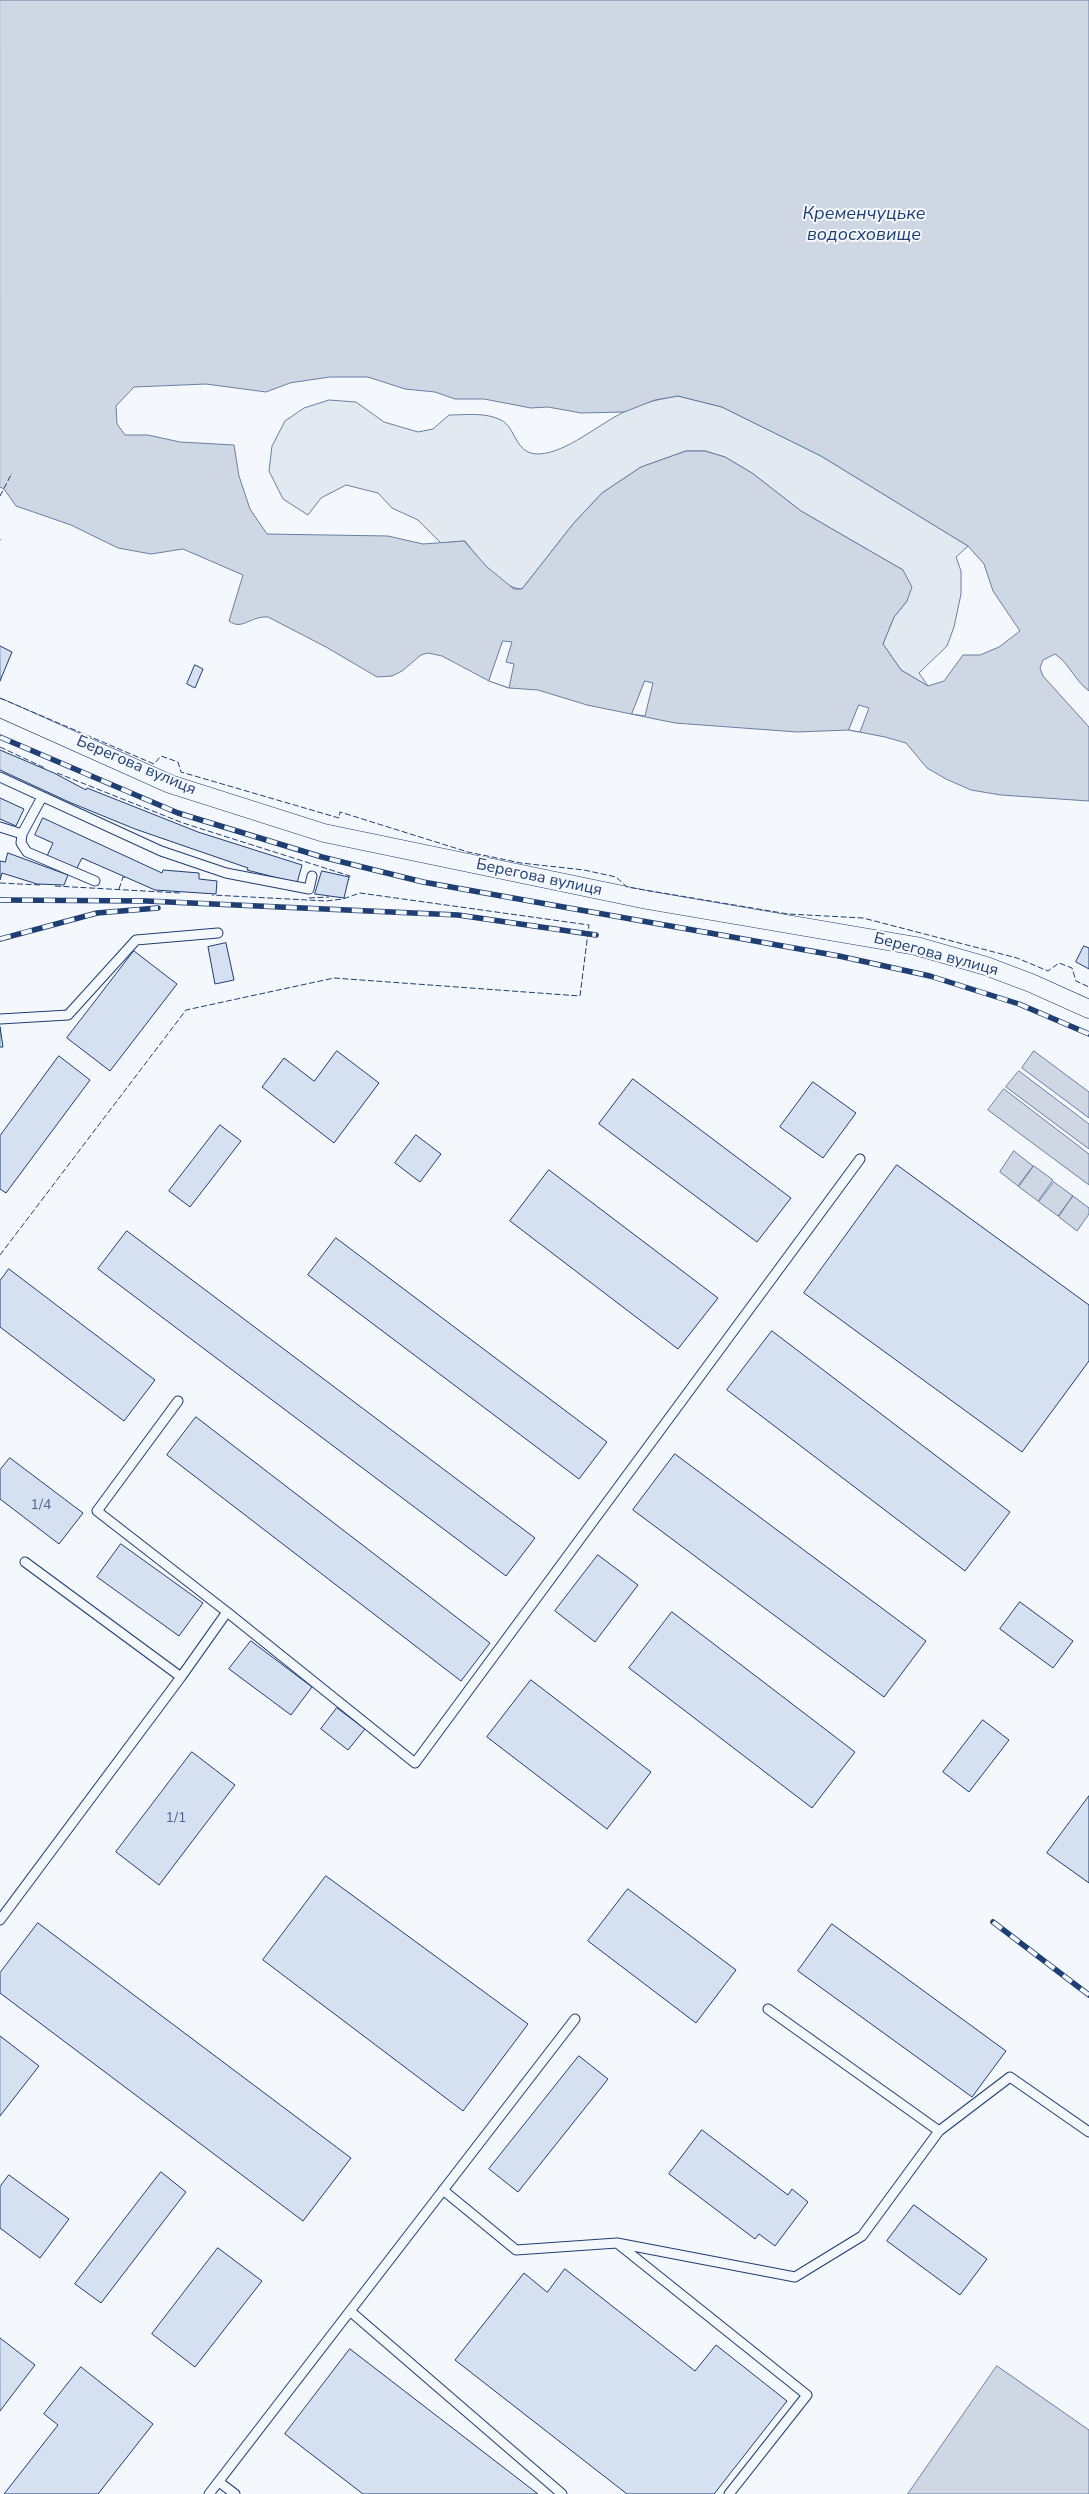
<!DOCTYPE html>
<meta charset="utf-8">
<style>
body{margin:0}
canvas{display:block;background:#f4f7fb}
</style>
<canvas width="1089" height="2494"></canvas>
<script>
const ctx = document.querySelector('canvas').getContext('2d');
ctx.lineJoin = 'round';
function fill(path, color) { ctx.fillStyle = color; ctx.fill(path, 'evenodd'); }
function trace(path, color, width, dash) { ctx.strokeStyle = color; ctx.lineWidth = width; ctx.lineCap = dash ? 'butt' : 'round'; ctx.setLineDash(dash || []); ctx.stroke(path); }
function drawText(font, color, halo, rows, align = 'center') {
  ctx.font = font + ' "Nunito Sans",sans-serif'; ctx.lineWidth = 4; ctx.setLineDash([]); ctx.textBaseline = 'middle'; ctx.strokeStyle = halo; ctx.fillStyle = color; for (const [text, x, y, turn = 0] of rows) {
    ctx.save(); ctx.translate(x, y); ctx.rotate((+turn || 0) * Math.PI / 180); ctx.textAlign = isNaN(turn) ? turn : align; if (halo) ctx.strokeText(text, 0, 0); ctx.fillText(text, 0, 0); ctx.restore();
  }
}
const green = new Path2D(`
 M 678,396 L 722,407 L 821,456 L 968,546 L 956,557 L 961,571 L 961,594 L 954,627 L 947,646 L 919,673 L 928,686 L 901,670 L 883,644 L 894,617 L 907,601 L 903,570 L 801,511 L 752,473 L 725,457 L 705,451 L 686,451 L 641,467 L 602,493 L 573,524 L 522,589 C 501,589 477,556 465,541 L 441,543 L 418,520 L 392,508 L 378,493 L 346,485 L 321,498 L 308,515 L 283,499 L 269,471 L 272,446 L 285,421 L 304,408 L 329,400 L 356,402 L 384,422 L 418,432 L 433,429 L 449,415 C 466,415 485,412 501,420 C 516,427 515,455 539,454 C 566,453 599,424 624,412 C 641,403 659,399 678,396 Z`);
fill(green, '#e3e9f0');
trace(green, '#687fa3', 1);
const water = new Path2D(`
 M 0,0 L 1089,0 L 1089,691 C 1075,681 1069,663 1055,654 L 1043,660 L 1040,668 L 1043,676 L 1089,727 L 1089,801 L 1001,795 L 971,790 L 946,779 L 927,768 L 906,743 L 885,737 L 849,730 L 797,732 L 675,723 L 587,705 L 538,690 L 509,688 L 489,681 L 442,656 L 428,653 L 421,655 L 402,671 L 392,676 L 377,677 L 326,647 L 268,617 C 250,616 242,631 229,621 L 243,575 L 183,549 L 151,554 L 118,548 L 71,525 L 16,506 L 4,489 L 0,487 ZM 330,377 L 368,377 L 405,389 L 435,392 L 455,399 L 484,399 L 531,408 L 548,407 L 581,413 L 624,412 L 655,400 L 678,396 L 722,407 L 821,456 L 968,546 L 984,564 L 993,591 L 1020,631 L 999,647 L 980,655 L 963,655 L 944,681 L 928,686 L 901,670 L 883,644 L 894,617 L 907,601 L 912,587 L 903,570 L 801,511 L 752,473 L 725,457 L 705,451 L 686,451 L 641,467 L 602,493 L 573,524 L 522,589 L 514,589 L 487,567 L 464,541 L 423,544 L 388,536 L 267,534 L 250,509 L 239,476 L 234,445 L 180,442 L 148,435 L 125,435 L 117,424 L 116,406 L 134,387 L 206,384 L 266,392 L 290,383 Z
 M 1034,1051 L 1089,1092 L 1089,1118 L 1022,1068 Z
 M 1019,1071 L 1089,1124 L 1089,1149 L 1006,1087 Z
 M 1004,1089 L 1089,1154 L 1089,1185 L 988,1110 Z
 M 1014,1151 L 1033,1166 L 1018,1186 L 1000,1172 Z
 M 1034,1166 L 1053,1180 L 1038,1201 L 1019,1187 Z
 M 1054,1182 L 1073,1196 L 1058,1216 L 1039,1202 Z
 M 1073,1196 L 1089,1208 L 1089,1214 L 1077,1231 L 1059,1217 Z
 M 997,2366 L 1089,2430 L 1089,2494 L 908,2494 Z`);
fill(water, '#cfd7e4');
trace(water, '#687fa3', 1);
const pier = new Path2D(`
 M 503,641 L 512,642 L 506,662 L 514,664 L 509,688 L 489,681 Z
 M 645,681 L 653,683 L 645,716 L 632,714 Z
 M 859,705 L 869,708 L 860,732 L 849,730 Z`);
fill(pier, '#f4f7fb');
trace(pier, '#687fa3', 1);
const building = new Path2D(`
 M 0,646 L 12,652 L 0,681 Z
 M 195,665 L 203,669 L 195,688 L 187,684 Z
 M 0,750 L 54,773 L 86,790 L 87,788 L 198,832 L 302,865 L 297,883 L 247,870 L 248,868 L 135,829 L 69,802 L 0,770 Z
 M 0,798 L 24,809 L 16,826 L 0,819 Z
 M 43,818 L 162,873 L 163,870 L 199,873 L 199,879 L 217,881 L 216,894 L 155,890 L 82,858 L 76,870 L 47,856 L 53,843 L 35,835 Z
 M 8,853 L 68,875 L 64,885 L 37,884 L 2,873 L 0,880 L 0,861 L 5,862 Z
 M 322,871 L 349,877 L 344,898 L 315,894 Z
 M 226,943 L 234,980 L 215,984 L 208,947 Z
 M 1084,946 L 1089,948 L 1089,969 L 1076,962 Z
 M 134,951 L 177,984 L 110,1071 L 67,1038 Z
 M 0,1027 L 3,1047 L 0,1047 Z
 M 337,1051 L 379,1083 L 334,1143 L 262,1087 L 284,1058 L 314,1081 Z
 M 59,1056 L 90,1080 L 6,1193 L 0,1189 L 0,1136 Z
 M 633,1079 L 791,1198 L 757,1242 L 599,1124 Z
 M 813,1082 L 856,1113 L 823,1158 L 780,1127 Z
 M 220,1125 L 241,1141 L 190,1207 L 169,1191 Z
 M 416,1135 L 441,1154 L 420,1182 L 395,1163 Z
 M 897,1165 L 1089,1305 L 1089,1361 L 1022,1452 L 804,1293 Z
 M 549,1170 L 718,1298 L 678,1349 L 510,1221 Z
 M 127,1231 L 535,1538 L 506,1576 L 98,1269 Z
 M 336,1238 L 607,1442 L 579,1479 L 308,1275 Z
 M 9,1269 L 155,1380 L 124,1421 L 0,1327 L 0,1281 Z
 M 772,1331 L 1010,1512 L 965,1571 L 727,1390 Z
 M 196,1417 L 490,1643 L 461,1681 L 167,1455 Z
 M 675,1454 L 926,1641 L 884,1697 L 633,1510 Z
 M 10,1458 L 83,1513 L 59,1544 L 0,1499 L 0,1470 Z
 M 121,1544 L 203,1603 L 179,1636 L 97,1577 Z
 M 598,1555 L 638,1585 L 595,1642 L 555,1611 Z
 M 1020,1602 L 1073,1641 L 1053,1668 L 1000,1629 Z
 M 672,1612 L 855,1752 L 812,1808 L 629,1668 Z
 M 251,1641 L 312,1687 L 291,1715 L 229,1669 Z
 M 531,1680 L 651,1772 L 607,1829 L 487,1737 Z
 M 337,1708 L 365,1729 L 348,1750 L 321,1729 Z
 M 983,1720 L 1009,1740 L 969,1792 L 943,1772 Z
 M 192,1752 L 235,1785 L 159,1885 L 116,1852 Z
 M 1089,1796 L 1089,1883 L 1047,1853 Z
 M 326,1876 L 528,2024 L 463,2111 L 263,1960 Z
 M 628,1889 L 736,1970 L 696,2023 L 588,1941 Z
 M 38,1923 L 351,2158 L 303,2221 L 0,1993 L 0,1973 Z
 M 832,1924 L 1006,2051 L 972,2097 L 798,1971 Z
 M 0,2036 L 39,2066 L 0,2116 Z
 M 579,2056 L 608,2079 L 518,2192 L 489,2169 Z
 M 702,2130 L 788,2195 L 792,2189 L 808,2202 L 775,2246 L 759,2234 L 755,2239 L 669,2174 Z
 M 161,2172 L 186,2192 L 101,2303 L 75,2284 Z
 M 9,2175 L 69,2219 L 40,2258 L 0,2228 L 0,2187 Z
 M 914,2205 L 987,2259 L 960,2295 L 887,2241 Z
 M 218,2248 L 262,2281 L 195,2367 L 152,2334 Z
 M 565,2269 L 695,2371 L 716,2345 L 787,2401 L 714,2494 L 627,2494 L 455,2360 L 524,2273 L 547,2292 Z
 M 0,2338 L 35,2365 L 0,2411 Z
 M 350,2349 L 538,2494 L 363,2494 L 285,2434 Z
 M 81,2367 L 153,2424 L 98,2494 L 4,2494 L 58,2425 L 44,2414 Z`);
fill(building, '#d5e0f0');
trace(building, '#1d3f73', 1);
const service = new Path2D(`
 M 0,777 L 161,851 L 226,873 L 309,889 L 312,876
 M 0,827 L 22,834 L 42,797
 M 22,834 L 21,843 L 27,852 L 95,881
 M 0,1019 L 68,1015 L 136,940 L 218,933
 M 178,1401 L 97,1511 L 227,1612 L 181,1677
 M 227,1612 L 415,1763 L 860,1159
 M 0,1920 L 181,1677 L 25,1562
 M 939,2131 L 1010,2077 L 1089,2132
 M 443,2190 L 516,2250 L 617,2243 L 807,2395 L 729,2494
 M 617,2243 L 795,2277 L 862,2236 L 939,2131 L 768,2009
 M 350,2311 L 562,2494
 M 219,2482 L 235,2494
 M 209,2494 L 575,2019`);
const minor = new Path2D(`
 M 0,708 L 170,784 L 324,833 L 647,900 L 916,946 L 986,966 L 1031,983 L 1089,1009`);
trace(service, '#1d3f73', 11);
trace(minor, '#1d3f73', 19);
trace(service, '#f4f7fb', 9);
trace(minor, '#f4f7fb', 18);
const rail = new Path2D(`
 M 0,737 L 178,813 L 322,857 L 423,882 L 839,956 L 930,976 L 1019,1004 L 1089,1034
 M 0,900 L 146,901 L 458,915 L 596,935
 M 0,939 L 97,913 L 158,908
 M 993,1922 L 1089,1995`);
trace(rail, '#1d3f73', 5.5);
trace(rail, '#f4f7fb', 4, [11]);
trace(new Path2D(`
 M 0,496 L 12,473
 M 0,539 L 0,540
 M 0,698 L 154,764 L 161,756 L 178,762 L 181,772 L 339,818 L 340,812 L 468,852 L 521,863 L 584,870 L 616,877 L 627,887 L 788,914 L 863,918 L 1017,958 L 1048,971 L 1059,963 L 1072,968 L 1076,981 L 1089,987
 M 0,747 L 45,768
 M 57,773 L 183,823 L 350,876 L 349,880
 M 0,883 L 40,885
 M 55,886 L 180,893
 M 119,889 L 123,877 L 127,878
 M 309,898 L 329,897
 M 0,1255 L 186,1010 L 334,978 L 580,996 L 589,925 L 360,893 L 343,899 L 326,901 L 212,895`), '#1d3f73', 1, [6, 2.5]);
drawText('14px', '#4b6792', null, [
 ["1/4",41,1506],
 ["1/1",176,1819]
]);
drawText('16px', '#1d3f73', '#f4f7fb', [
 ["Берегова вулиця",136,766,23],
 ["Берегова вулиця",539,878,12],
 ["Берегова вулиця",936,955,15]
]);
drawText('italic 18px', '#1d3f73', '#f4f7fb', [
 ["Кременчуцьке",864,215],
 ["водосховище",864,236]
]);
</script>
